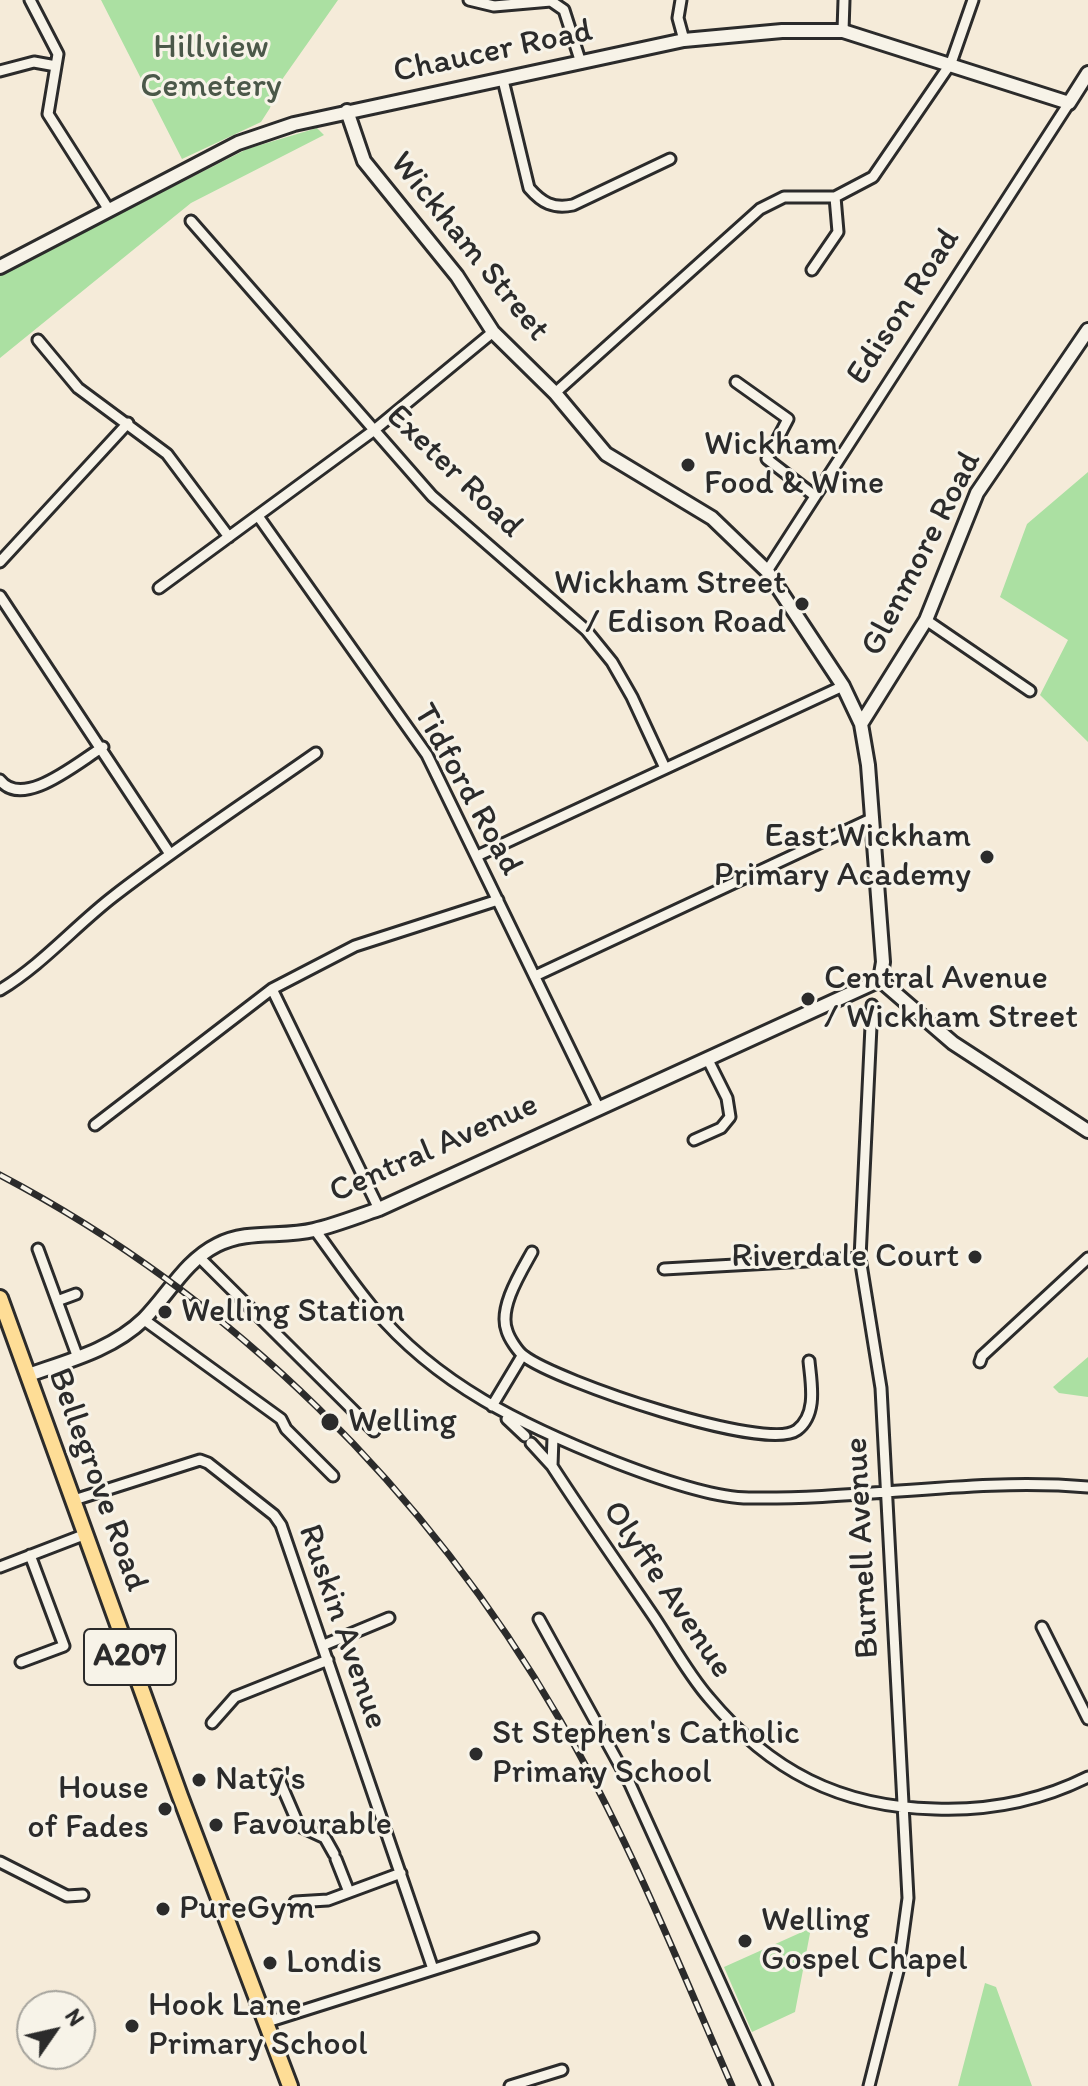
<!DOCTYPE html>
<style>
body{margin:0}
#map{position:relative;width:1088px;height:2086px;overflow:hidden;background:#f5ebd9;font-family:Itim,sans-serif}
canvas{display:block}
.north{position:absolute;left:16px;top:1990px;width:80px;height:80px;box-sizing:border-box;background:#f7f3e8;border:2px solid #a5a39c;border-radius:50%;rotate:56deg;font-size:22px;font-weight:700;line-height:32px;text-align:center;color:#2b2b2b}
.north::after{content:'';display:block;margin:auto;width:28px;height:36px;background:#2b2b2b;clip-path:polygon(50% 0,100% 100%,50% 72%,0 100%)}
</style>
<div id="map">
<canvas width="1088" height="2086"></canvas>
<div class="north">N</div>
</div>
<script>
const ctx = document.querySelector('canvas').getContext('2d');
ctx.lineJoin = 'round';
function fill(path, color) { ctx.fillStyle = color; ctx.fill(path, 'evenodd'); }
function trace(path, color, width, dash) { ctx.strokeStyle = color; ctx.lineWidth = width; ctx.lineCap = dash ? 'butt' : 'round'; ctx.setLineDash(dash || []); ctx.stroke(path); }
function drawText(font, color, halo, rows, align = 'center') {
  ctx.font = font + ' Itim,sans-serif'; ctx.lineWidth = 6; ctx.setLineDash([]); ctx.textBaseline = 'middle'; ctx.strokeStyle = halo; ctx.fillStyle = color; for (const [text, x, y, turn = 0] of rows) {
    ctx.save(); ctx.translate(x, y); ctx.rotate((+turn || 0) * Math.PI / 180); ctx.textAlign = isNaN(turn) ? turn : align; if (halo) ctx.strokeText(text, 0, 0); ctx.fillText(text, 0, 0); ctx.restore();
  }
}
fill(new Path2D(`
 M 101,0 L 338,0 L 274,91 L 270,108 L 261,122 L 182,159 Z
 M 317,128 L 324,135 L 191,203 L 0,358 L 0,275 L 247,149 Z
 M 1088,472 L 1088,742 L 1040,695 L 1068,640 L 1000,597 L 1027,524 Z
 M 1088,1357 L 1088,1397 L 1059,1393 L 1053,1387 Z
 M 811,1928 L 795,2012 L 752,2032 L 724,1967 Z
 M 985,1983 L 996,1987 L 1032,2086 L 958,2086 Z`), '#abe0a2');
const minor = new Path2D(`
 M 30,0 L 58,54 L 48,114 L 109,210
 M 469,0 L 494,6 L 551,1 L 564,10 L 581,63
 M 681,0 L 678,18 L 684,40
 M 843,31 L 844,0
 M 0,71 L 34,62 L 56,66
 M 503,80 L 529,188 C 542,203 553,209 573,205 L 670,159
 M 191,221 L 432,496 L 586,630 L 612,662 L 632,697 L 665,768
 M 812,270 L 838,232 L 835,197
 M 38,340 L 78,388 L 167,454 L 229,537
 M 736,382 L 788,419 L 767,459 L 815,496
 M 555,393 L 760,209 L 784,197 L 835,197 L 873,177 L 951,63 L 973,0
 M 258,516 L 427,755 L 598,1107
 M 0,562 L 128,423
 M 767,571 L 1069,103
 M 159,588 L 373,431 L 493,332
 M 0,596 L 170,854
 M 926,620 L 1030,691
 M 0,780 C 23,810 78,762 103,747
 M 477,856 L 843,686
 M 535,976 L 873,818
 M 272,989 L 379,1209
 M 0,990 C 43,964 75,926 114,896 C 180,845 249,800 316,753
 M 95,1125 L 272,989 L 355,946 L 498,900
 M 694,1140 L 721,1128 L 730,1117 L 727,1098 L 707,1058
 M 315,1230 C 334,1256 352,1283 373,1308 C 437,1385 524,1426 615,1462 C 651,1476 711,1498 749,1498 C 862,1500 975,1477 1088,1487
 M 38,1249 L 78,1358
 M 532,1252 C 521,1272 498,1308 507,1331 C 509,1338 518,1352 524,1356 C 556,1381 767,1453 797,1430 C 818,1414 811,1383 809,1361
 M 199,1257 L 374,1431
 M 664,1269 L 860,1258
 M 57,1301 L 76,1294
 M 143,1319 L 281,1419 L 286,1429 L 333,1476
 M 980,1362 L 982,1356 L 1088,1258
 M 492,1406 L 522,1356
 M 507,1419 L 525,1436
 M 553,1437 L 552,1466 C 585,1517 620,1567 654,1617 C 672,1644 688,1674 709,1698 C 770,1771 840,1807 935,1809 C 988,1811 1040,1801 1088,1777
 M 531,1443 L 552,1466
 M 74,1500 L 200,1460 L 208,1463 L 274,1515 L 281,1525 L 433,1969
 M 0,1567 L 86,1534
 M 539,1619 L 630,1784 L 767,2086
 M 1042,1627 L 1088,1719
 M 324,1645 L 389,1618
 M 21,1662 L 64,1646 L 30,1555
 M 212,1723 L 235,1697 L 328,1660
 M 277,1775 L 299,1826 L 325,1838 L 334,1854
 M 336,1859 L 349,1892
 M 0,1862 L 67,1896 L 83,1895
 M 295,1902 L 328,1900 L 401,1873
 M 267,2022 L 533,1938
 M 510,2086 L 562,2070
 M 869,2086 L 898,1971 L 908,1898 L 881,1388 L 860,1258 L 872,1005`);
const tertiary = new Path2D(`
 M 347,111 L 364,161 L 457,276 L 493,332 L 555,393 L 606,454 L 712,518 L 767,571 L 843,686 L 861,724 L 868,765 L 883,962 L 880,980
 M 0,267 L 238,143 L 294,124 L 684,40 L 782,31 L 843,31 L 1069,103 L 1088,73
 M 861,724 L 926,620 L 977,493 L 1088,330
 M 880,980 L 953,1043 L 1088,1131
 M 28,1375 C 68,1361 112,1350 144,1319 C 168,1295 185,1261 217,1245 C 248,1229 282,1238 314,1230 C 336,1225 358,1216 379,1209 L 880,980`);
const primary = new Path2D(`
 M 0,1298 L 180,1796 L 290,2086`);
trace(minor, '#2b2b2b', 15);
trace(tertiary, '#2b2b2b', 18);
trace(primary, '#2b2b2b', 20);
trace(minor, '#f7f3e8', 9);
trace(tertiary, '#f7f3e8', 12);
trace(primary, '#fedd96', 14);
const rail = new Path2D(`
 M 0,1175 C 234,1298 428,1492 560,1720 C 628,1836 678,1963 732,2086`);
trace(rail, '#2b2b2b', 7);
trace(rail, '#f7f3e8', 4, [12]);
for (const [x, y, r, color] of [
 [688,465,8,"#2b2b2b"],
 [802,604,8,"#2b2b2b"],
 [987,857,8,"#2b2b2b"],
 [808,999,8,"#2b2b2b"],
 [975,1257,8,"#2b2b2b"],
 [165,1312,8,"#2b2b2b"],
 [330,1422,10,"#2b2b2b"],
 [476,1754,8,"#2b2b2b"],
 [199,1780,8,"#2b2b2b"],
 [165,1809,8,"#2b2b2b"],
 [216,1825,8,"#2b2b2b"],
 [163,1909,8,"#2b2b2b"],
 [745,1941,8,"#2b2b2b"],
 [270,1963,8,"#2b2b2b"],
 [132,2026,8,"#2b2b2b"]
]) { const dot = new Path2D(); dot.arc(x, y, r, 0, 2 * Math.PI); ctx.fillStyle = color; ctx.fill(dot); trace(dot, '#f7f3e8', 3); }
for (const [x, y, w] of [
 [130,1657,92]
]) { const box = new Path2D(); box.roundRect(x - w / 2, y - 28, w, 56, 6); ctx.fillStyle = '#f7f3e8'; ctx.fill(box); trace(box, '#2b2b2b', 2); }
drawText('bold 32px', '#2b2b2b', null, [
 ["A207",130,1657]
]);
drawText('34px', '#4b5849', '#f7f3e8', [
 ["Hillview",211,48],
 ["Cemetery",211,87]
]);
drawText('34px', '#2b2b2b', '#f7f3e8', [
 ["Chaucer Road",493,52,-12],
 ["Wickham Street",469,247,51],
 ["Edison Road",904,307,-57],
 ["Exeter Road",454,472,44],
 ["Glenmore Road",922,554,-63],
 ["Tidford Road",467,790,61],
 ["Central Avenue",434,1149,-24],
 ["Bellegrove Road",97,1480,70],
 ["Burnell Avenue",863,1548,-93],
 ["Olyffe Avenue",667,1590,56],
 ["Ruskin Avenue",342,1627,71]
]);
drawText('34px', '#2b2b2b', '#f7f3e8', [
 ["Wickham",704,445],
 ["Food & Wine",704,484],
 ["Wickham Street",786,584,"right"],
 ["/ Edison Road",786,623,"right"],
 ["East Wickham",971,837,"right"],
 ["Primary Academy",971,876,"right"],
 ["Central Avenue",824,979],
 ["/ Wickham Street",824,1018],
 ["Riverdale Court",959,1257,"right"],
 ["Welling Station",181,1312],
 ["Welling",348,1422],
 ["St Stephen's Catholic",492,1734],
 ["Primary School",492,1773],
 ["Naty's",215,1780],
 ["House",149,1789,"right"],
 ["of Fades",149,1828,"right"],
 ["Favourable",232,1825],
 ["PureGym",179,1909],
 ["Welling",761,1921],
 ["Gospel Chapel",761,1960],
 ["Londis",286,1963],
 ["Hook Lane",148,2006],
 ["Primary School",148,2045]
], 'left');
</script>
